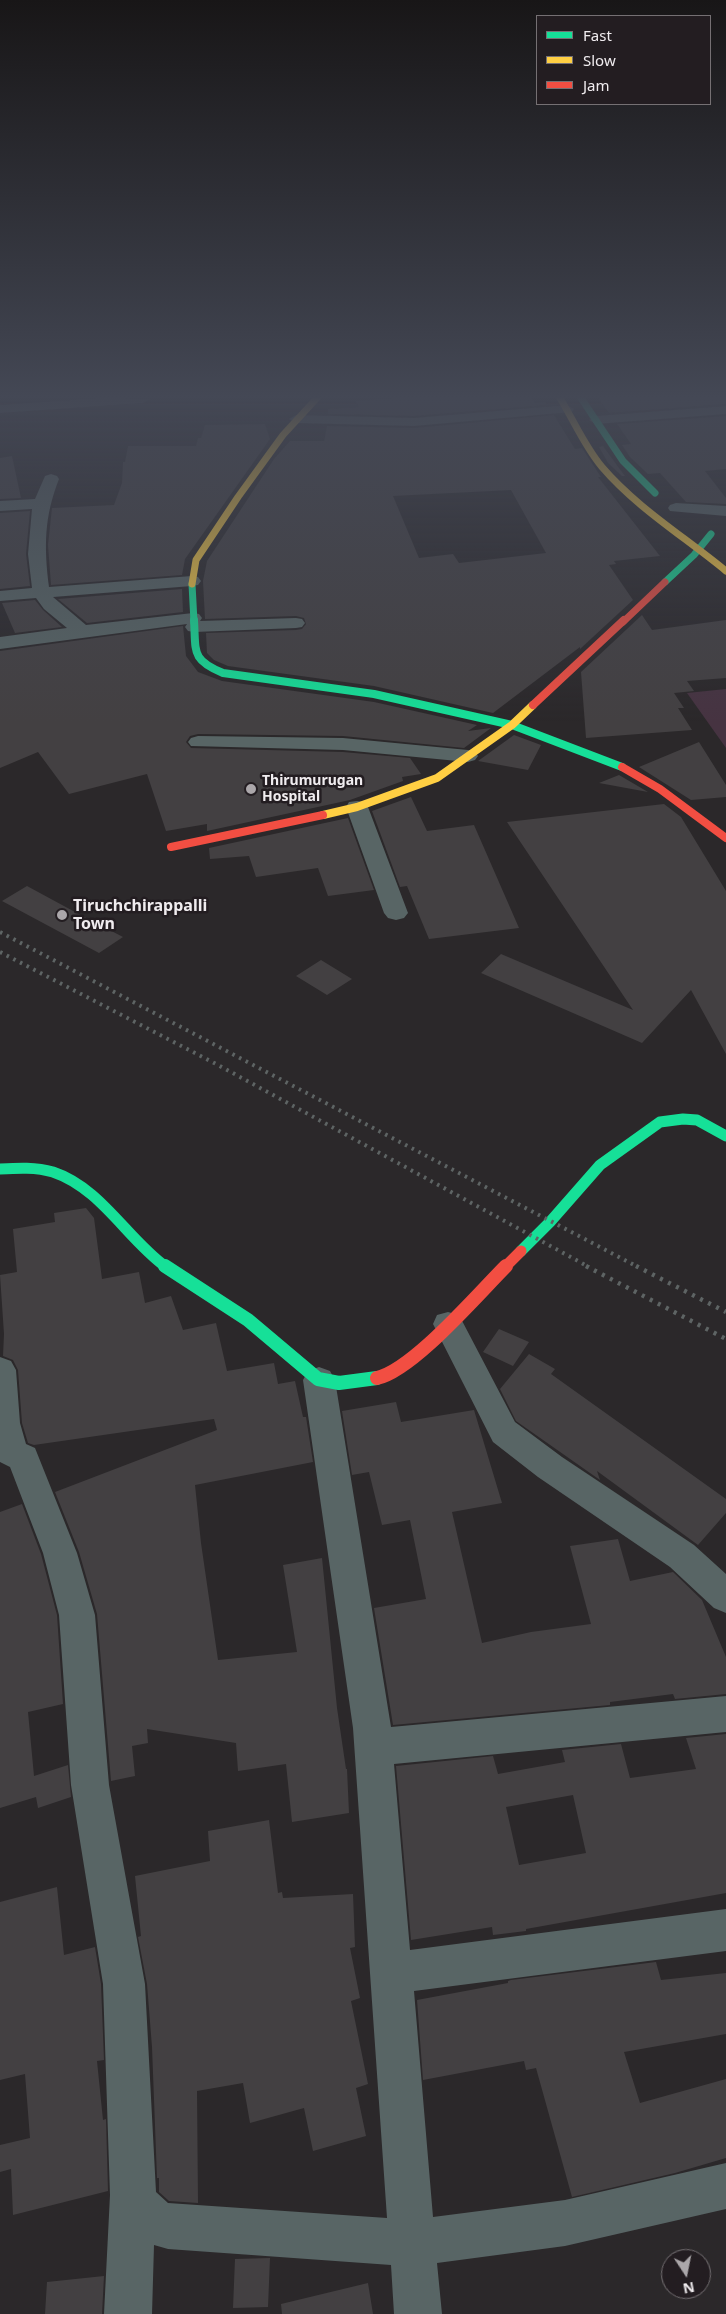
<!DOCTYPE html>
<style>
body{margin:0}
#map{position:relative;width:726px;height:2314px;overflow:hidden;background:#2b282a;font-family:"Noto Sans",sans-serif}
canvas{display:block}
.legend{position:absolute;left:536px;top:15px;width:175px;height:90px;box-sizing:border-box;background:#231d21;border:1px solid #757073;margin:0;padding:6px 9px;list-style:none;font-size:15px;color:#f0ecef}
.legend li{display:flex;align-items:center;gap:10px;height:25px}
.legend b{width:25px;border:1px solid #757073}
.north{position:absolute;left:661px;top:2249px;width:50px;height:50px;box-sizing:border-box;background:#231d21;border:1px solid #757073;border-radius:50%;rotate:169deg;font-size:14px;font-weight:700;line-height:20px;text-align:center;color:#f0ecef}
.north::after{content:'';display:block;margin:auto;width:18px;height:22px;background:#aba7aa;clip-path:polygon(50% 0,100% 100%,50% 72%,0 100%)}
</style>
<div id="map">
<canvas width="726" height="2314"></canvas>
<ul class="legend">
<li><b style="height:6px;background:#16e098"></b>Fast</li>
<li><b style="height:6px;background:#ffcf43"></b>Slow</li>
<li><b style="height:6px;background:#f24e42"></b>Jam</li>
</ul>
<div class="north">N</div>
</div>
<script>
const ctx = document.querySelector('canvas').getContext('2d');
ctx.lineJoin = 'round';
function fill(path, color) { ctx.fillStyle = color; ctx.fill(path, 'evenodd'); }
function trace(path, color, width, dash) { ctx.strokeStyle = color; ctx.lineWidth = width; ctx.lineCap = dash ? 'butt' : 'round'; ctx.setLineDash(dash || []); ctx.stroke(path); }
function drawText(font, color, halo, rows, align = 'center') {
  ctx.font = font + ' "Noto Sans",sans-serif'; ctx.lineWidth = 5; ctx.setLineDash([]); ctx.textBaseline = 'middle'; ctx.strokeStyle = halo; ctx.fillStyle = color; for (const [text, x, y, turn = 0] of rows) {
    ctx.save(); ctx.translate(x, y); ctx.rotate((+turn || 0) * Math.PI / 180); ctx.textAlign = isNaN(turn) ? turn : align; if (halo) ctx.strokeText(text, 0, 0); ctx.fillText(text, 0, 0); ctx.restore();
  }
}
fill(new Path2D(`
 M 726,689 L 726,748 L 687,693 Z`), '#463341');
fill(new Path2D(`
 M 397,398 L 532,398 L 535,403 L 545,402 L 547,405 L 414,416 L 328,414 L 328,409 L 359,407 L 356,401 Z
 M 598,398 L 726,398 L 726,404 L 609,413 Z
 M 554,415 L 575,449 L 582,448 L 601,477 L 598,477 L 660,556 L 614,561 L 616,564 L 609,565 L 633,600 L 580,649 L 580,647 L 493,713 L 374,686 L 228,666 L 214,660 L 207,653 L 206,633 L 296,630 L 302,629 L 306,624 L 304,618 L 296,616 L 205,619 L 203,581 L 207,561 L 274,459 L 290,441 L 324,441 L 327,426 L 414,428 ZM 511,490 L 546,553 L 459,563 L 453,554 L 419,558 L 393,496 Z
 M 726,416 L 726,469 L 705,471 L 726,498 L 726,504 L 686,502 L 660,473 L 648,474 L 630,457 L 622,445 L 631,444 L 617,424 Z
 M 265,424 L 270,439 L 185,559 L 182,575 L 51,585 L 48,545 L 52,508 L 114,505 L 122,483 L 123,462 L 125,462 L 128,446 L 196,446 L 198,438 L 201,438 L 205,425 Z
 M 603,446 L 616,464 L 625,476 L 622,476 L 608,463 L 599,447 Z
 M 12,456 L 21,498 L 0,499 L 0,458 Z
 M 30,511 L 26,554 L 30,586 L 0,589 L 0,513 Z
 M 182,589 L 183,612 L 87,623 L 58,599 Z
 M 35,600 L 43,610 L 62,627 L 15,633 L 2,603 Z
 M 642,615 L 652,630 L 726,620 L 726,678 L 687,681 L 694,691 L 674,693 L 684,708 L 678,708 L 692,730 L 586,738 L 581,672 Z
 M 183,626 L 186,656 L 198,672 L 222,681 L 374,702 L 477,725 L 468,731 L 491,728 L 464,748 L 343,736 L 198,734 L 190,736 L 186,742 L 191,748 L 343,752 L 410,758 L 421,774 L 402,777 L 403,781 L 350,800 L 207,831 L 207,824 L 166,831 L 147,774 L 69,794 L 38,752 L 0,768 L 0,651 Z
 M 514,735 L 541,745 L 528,770 L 478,761 Z
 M 699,742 L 726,785 L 726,797 L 691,800 L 639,767 Z
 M 619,775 L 648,792 L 599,783 Z
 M 411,797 L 427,831 L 474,825 L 519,928 L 429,939 L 407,886 L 400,887 L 372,811 Z
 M 664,804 L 681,817 L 726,891 L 726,1054 L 691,990 L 642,1043 L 481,973 L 501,954 L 633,1010 L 507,822 Z
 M 348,818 L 374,890 L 328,896 L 318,868 L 256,877 L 249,856 L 210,859 L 209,848 Z
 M 27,886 L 75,912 L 123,937 L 99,953 L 2,901 Z
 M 321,960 L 352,979 L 327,995 L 296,976 Z
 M 86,1208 L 94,1218 L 102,1279 L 139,1272 L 145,1303 L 171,1296 L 183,1330 L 216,1323 L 227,1371 L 274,1363 L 278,1384 L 295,1381 L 303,1417 L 306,1417 L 313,1462 L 195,1485 L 201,1543 L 218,1660 L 297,1652 L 283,1565 L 322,1558 L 337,1708 L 346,1769 L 347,1769 L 349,1813 L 292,1822 L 286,1764 L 238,1771 L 236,1743 L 147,1729 L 148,1743 L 132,1746 L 135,1776 L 111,1781 L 97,1614 L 79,1552 L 55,1492 L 217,1430 L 214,1419 L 34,1445 L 28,1443 L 22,1423 L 18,1370 L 13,1360 L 3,1356 L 4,1334 L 0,1275 L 17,1272 L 13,1229 L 55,1222 L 54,1213 Z
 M 499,1329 L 529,1342 L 513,1366 L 483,1352 Z
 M 529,1354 L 555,1369 L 551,1374 L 726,1499 L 726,1513 L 698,1545 L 597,1471 L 600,1480 L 516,1421 L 500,1389 Z
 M 396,1402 L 401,1422 L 474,1410 L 502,1503 L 452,1512 L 482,1643 L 531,1632 L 591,1624 L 570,1546 L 618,1539 L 630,1581 L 673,1572 L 702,1600 L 726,1657 L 726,1694 L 675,1699 L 673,1694 L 610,1702 L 610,1705 L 393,1725 L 374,1608 L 426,1599 L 410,1520 L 382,1525 L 369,1472 L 352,1475 L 342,1411 Z
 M 22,1504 L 41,1554 L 57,1615 L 63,1704 L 28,1712 L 34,1776 L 68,1765 L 71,1797 L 38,1808 L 36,1797 L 0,1808 L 0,1512 Z
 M 726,1734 L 726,1893 L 526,1929 L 526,1931 L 493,1935 L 492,1927 L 411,1940 L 396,1766 L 493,1756 L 498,1774 L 565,1762 L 562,1750 L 621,1744 L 630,1778 L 696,1769 L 686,1738 ZM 573,1795 L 586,1853 L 519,1865 L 506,1807 Z
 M 269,1820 L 278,1893 L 282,1892 L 283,1898 L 353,1894 L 355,1947 L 350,1948 L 360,1998 L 351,2001 L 368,2084 L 356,2088 L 366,2136 L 313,2151 L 304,2108 L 250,2123 L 243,2083 L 197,2091 L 198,2203 L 169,2201 L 159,2192 L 159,2178 L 157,2178 L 152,2047 L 147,1984 L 138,1937 L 141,1936 L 135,1876 L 210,1861 L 208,1831 Z
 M 57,1887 L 64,1955 L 95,1947 L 101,1984 L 104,2060 L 97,2061 L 103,2120 L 106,2119 L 108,2191 L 13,2215 L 11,2169 L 0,2172 L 0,2145 L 30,2138 L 25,2074 L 0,2080 L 0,1902 Z
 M 656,1962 L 661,1980 L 726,1973 L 726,2034 L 624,2052 L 640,2103 L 726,2079 L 726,2158 L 675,2173 L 572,2197 L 536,2068 L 526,2070 L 524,2061 L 423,2080 L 417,2000 L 508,1983 L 508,1981 L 511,1980 Z
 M 270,2258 L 268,2307 L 233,2308 L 235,2259 Z
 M 104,2276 L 102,2314 L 45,2314 L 47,2282 Z
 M 368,2283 L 373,2314 L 282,2314 L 281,2304 Z`), '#434042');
fill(new Path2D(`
 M 103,398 L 150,399 L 143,403 L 0,413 L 0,405 Z
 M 567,405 L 574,409 L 572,412 L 414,426 L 296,423 L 289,419 L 296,415 L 414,418 Z
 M 726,406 L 726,414 L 596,424 L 589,420 L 596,416 Z
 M 51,474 L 57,476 L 59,479 C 44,517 44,547 49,587 L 192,576 L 198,577 L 201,581 L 198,585 L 192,586 L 53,597 L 86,625 L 193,613 L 199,614 L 202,618 L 200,621 L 296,618 L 302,619 L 305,623 L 302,627 L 296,628 L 194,632 L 188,631 L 185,627 L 187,624 L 0,649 L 0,637 L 67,628 L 44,609 L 36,598 L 0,601 L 0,591 L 32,588 L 28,554 L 32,509 L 0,511 L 0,501 L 35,499 L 45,476 Z
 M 676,503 L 726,506 L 726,516 L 670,511 L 668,508 L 670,505 Z
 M 198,736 L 343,738 L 468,750 L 475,752 L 478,756 L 475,760 L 468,762 L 343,750 L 191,746 L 188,742 L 191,738 Z
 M 357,801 L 365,802 L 368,807 L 408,913 L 404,918 L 396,920 L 388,918 L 384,913 L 346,807 L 349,802 Z
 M 448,1312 L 459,1315 L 515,1422 L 562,1457 L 694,1545 L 726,1574 L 726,1613 L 714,1608 L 670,1567 L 538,1477 L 493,1442 L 433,1324 L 437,1315 Z
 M 0,1357 L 11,1361 L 16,1370 L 20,1423 L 26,1444 L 35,1448 L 77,1553 L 95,1615 L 109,1785 L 145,1984 L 156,2192 L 168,2203 L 387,2218 L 353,1728 L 303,1380 L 308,1371 L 319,1367 L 330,1371 L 335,1380 L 391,1727 L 726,1696 L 726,1732 L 394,1764 L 410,1950 L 726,1909 L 726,1951 L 414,1991 L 433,2217 L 565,2200 L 726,2163 L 726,2209 L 565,2246 L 437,2263 L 442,2314 L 394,2314 L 391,2265 L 168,2249 L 154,2245 L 152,2314 L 104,2314 L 110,2195 L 103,1984 L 71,1785 L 59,1615 L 43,1553 L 10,1467 L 0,1462 Z`), '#586565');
trace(new Path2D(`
 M 581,398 L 623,461 L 655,493
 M 665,582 L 694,555 L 711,534
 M 192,584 L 194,622`), '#16e098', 7);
trace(new Path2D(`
 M 194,620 C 196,652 191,660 223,673 L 374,694 L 512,725 L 622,767`), '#16e098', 8);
trace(new Path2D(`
 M 0,1169 C 18,1168 36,1167 53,1172 C 101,1188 127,1239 166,1267
 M 521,1251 L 550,1222 L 600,1165 L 660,1122 L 683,1119 L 697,1120 L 726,1136`), '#16e098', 11);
trace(new Path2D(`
 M 165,1266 L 248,1320 L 318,1379 L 339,1383 L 377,1378`), '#16e098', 14);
trace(new Path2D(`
 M 560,398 C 574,421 585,447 602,467 C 637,508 685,537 726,571
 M 192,584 L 196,560 L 238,497 L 283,435 L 317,398`), '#ffcf43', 7);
trace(new Path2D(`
 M 323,815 L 357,807 L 437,778 L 512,725 L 533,705`), '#ffcf43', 8);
trace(new Path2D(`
 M 623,622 L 665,582`), '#f24e42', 7);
trace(new Path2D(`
 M 533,705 L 624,620
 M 622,767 L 660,789 L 726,838
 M 171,847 L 323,815`), '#f24e42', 8);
trace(new Path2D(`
 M 505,1267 L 521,1251`), '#f24e42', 11);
trace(new Path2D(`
 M 377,1378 C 413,1370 477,1295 506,1266`), '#f24e42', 14);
trace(new Path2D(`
 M 0,932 L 638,1267
 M 0,952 L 218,1065 L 589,1267`), '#5e6464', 4, [2.5, 5]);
trace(new Path2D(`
 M 586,1266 L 726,1339
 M 636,1266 L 726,1312`), '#5e6464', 4.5, [3, 6]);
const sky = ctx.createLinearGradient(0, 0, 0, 722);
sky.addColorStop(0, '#181617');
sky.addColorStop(0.55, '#444855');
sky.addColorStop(1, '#44485500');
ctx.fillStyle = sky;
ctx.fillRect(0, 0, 726, 722);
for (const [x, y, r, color] of [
 [251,789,6,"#aba7aa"],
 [62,915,6,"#aba7aa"]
]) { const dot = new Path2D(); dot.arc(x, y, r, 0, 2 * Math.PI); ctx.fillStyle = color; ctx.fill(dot); trace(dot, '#231d21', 2); }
drawText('bold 14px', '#f0ecef', '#231d21', [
 ["Thirumurugan",262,781],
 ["Hospital",262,797]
], 'left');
drawText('bold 16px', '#f0ecef', '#231d21', [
 ["Tiruchchirappalli",73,906],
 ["Town",73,924]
], 'left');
</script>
